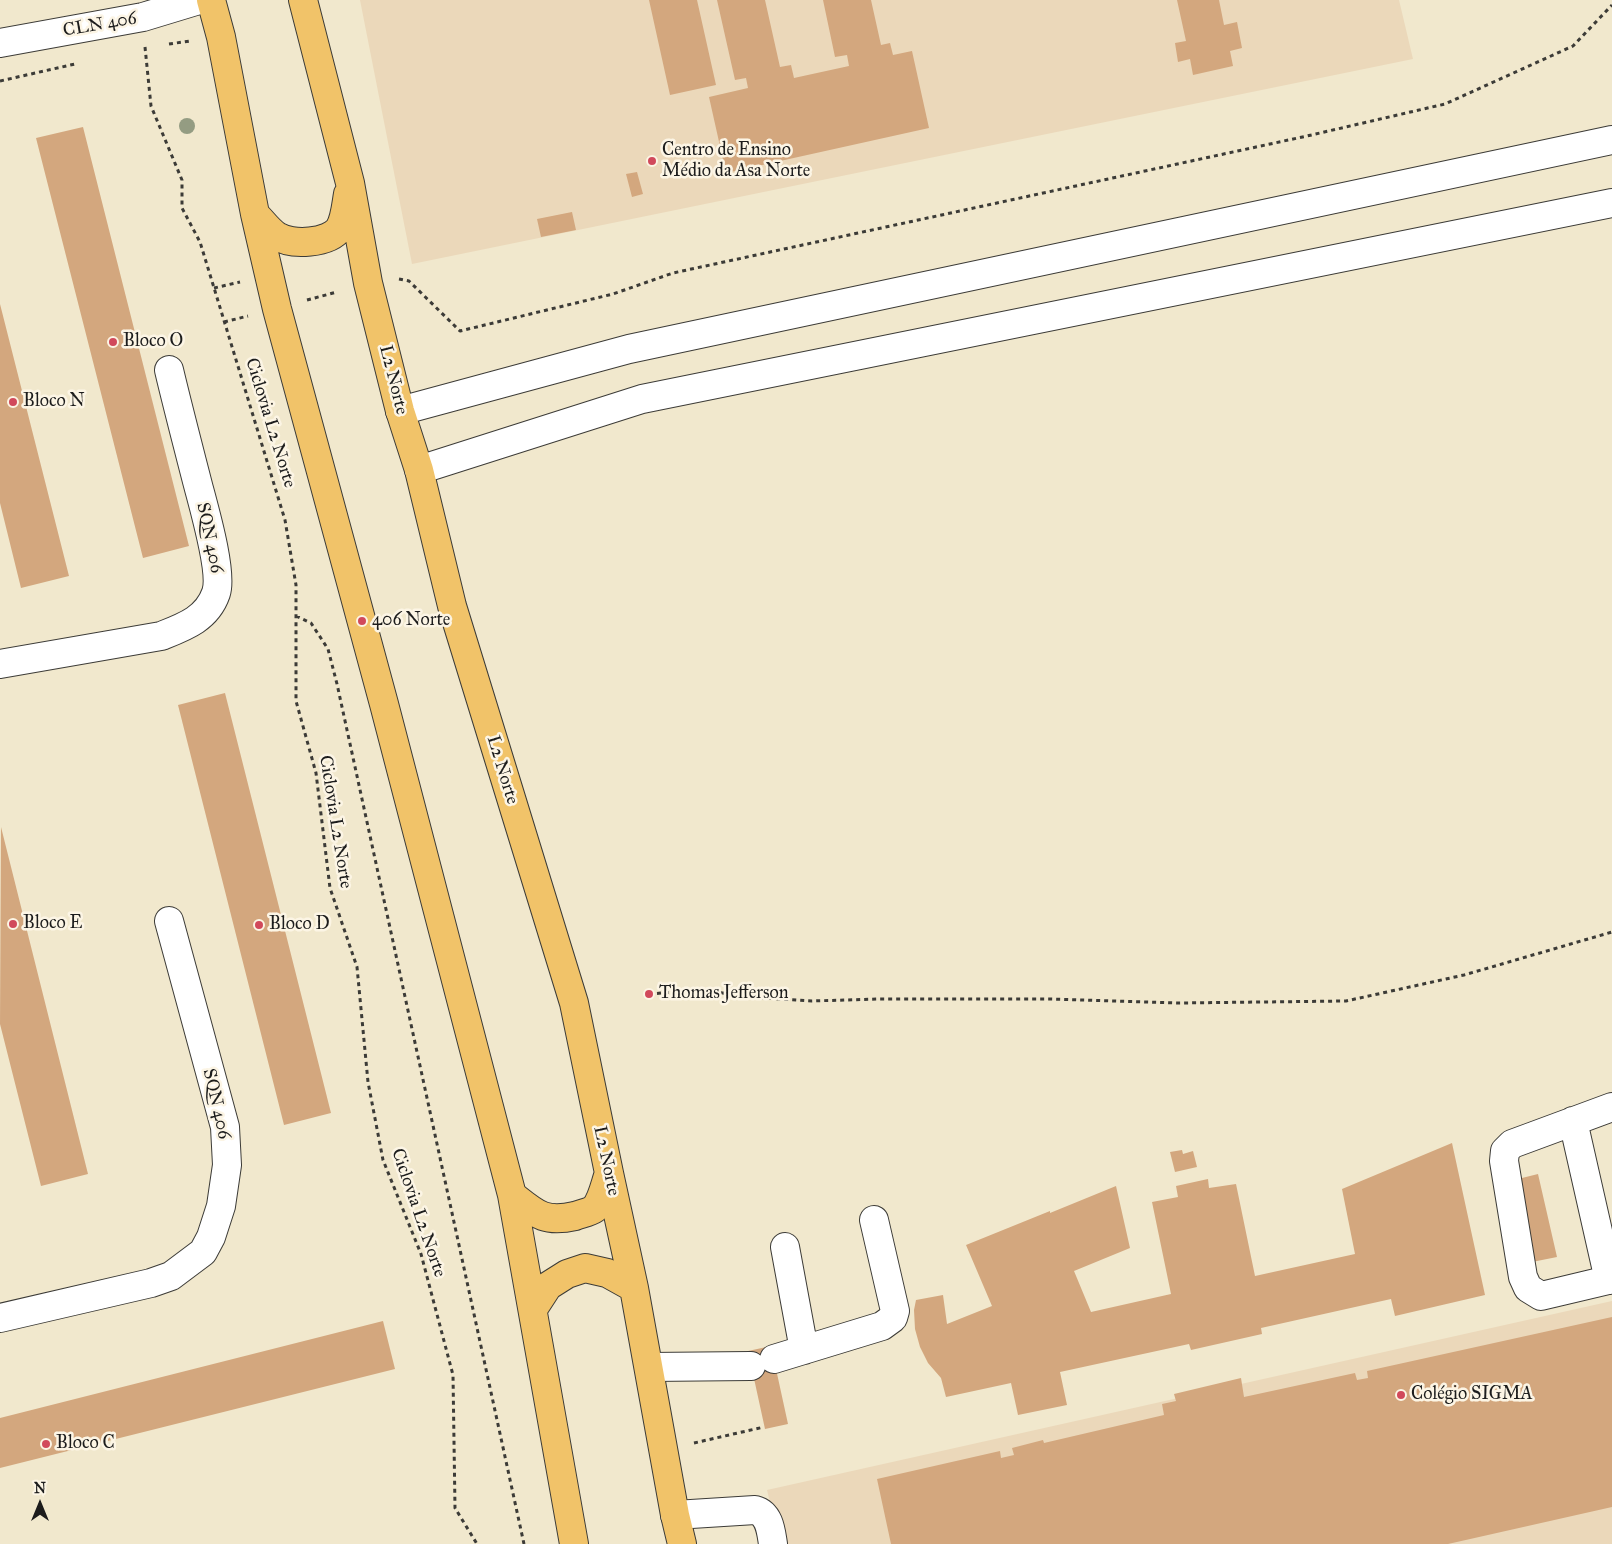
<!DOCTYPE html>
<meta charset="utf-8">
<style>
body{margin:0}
#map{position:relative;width:1612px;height:1544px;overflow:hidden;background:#f1e8cd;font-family:"IM FELL Great Primer",serif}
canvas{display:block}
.north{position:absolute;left:15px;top:1479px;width:50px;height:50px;-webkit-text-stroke:4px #fcf5e5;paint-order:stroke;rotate:0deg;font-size:14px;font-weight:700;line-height:20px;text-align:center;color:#1c1c1c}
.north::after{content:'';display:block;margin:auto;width:18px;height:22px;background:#1c1c1c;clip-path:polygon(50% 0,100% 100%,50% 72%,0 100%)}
</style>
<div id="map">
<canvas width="1612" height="1544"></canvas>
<div class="north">N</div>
</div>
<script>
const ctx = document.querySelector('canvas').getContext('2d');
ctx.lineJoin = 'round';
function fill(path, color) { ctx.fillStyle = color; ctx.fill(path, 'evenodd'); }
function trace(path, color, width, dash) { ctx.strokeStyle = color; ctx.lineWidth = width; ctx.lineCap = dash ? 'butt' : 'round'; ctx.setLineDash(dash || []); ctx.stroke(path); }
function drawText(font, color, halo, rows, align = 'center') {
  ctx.font = font + ' "IM FELL Great Primer",serif'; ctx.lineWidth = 5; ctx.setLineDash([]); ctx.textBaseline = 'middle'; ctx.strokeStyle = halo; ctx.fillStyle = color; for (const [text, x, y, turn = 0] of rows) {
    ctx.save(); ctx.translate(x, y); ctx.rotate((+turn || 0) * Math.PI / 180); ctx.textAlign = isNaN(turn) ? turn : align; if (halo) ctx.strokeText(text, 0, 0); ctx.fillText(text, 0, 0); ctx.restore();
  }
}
fill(new Path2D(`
 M 360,0 L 1399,0 L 1413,59 L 412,264 Z
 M 1612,1301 L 1612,1544 L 780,1544 L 767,1490 Z`), '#ebd8ba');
fill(new Path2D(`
 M 649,0 L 697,0 L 716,85 L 670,95 Z
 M 717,0 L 765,0 L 780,67 L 791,65 L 794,78 L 849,66 L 847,55 L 835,57 L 823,0 L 871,0 L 881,45 L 890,43 L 893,55 L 912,51 L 929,128 L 726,173 L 709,97 L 748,88 L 746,78 L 735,80 Z
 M 1177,0 L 1219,0 L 1224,25 L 1237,22 L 1242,48 L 1230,51 L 1233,66 L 1193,75 L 1190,59 L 1178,62 L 1175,43 L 1186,41 Z
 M 83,127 L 189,546 L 143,558 L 36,138 Z
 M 637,172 L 643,194 L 632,197 L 626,174 Z
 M 572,212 L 576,230 L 541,237 L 537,219 Z
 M 0,304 L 69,576 L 21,588 L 0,503 Z
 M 225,693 L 331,1113 L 284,1125 L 178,705 Z
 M 1,827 L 88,1174 L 41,1186 L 0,1024 Z
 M 1452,1143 L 1485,1295 L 1395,1316 L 1391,1299 L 1261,1328 L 1262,1334 L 1191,1350 L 1189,1344 L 1060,1372 L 1067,1405 L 1018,1415 L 1011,1383 L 946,1397 L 941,1378 L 928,1363 L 920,1347 L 915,1329 L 914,1310 L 916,1300 L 943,1295 L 947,1324 L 992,1306 L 966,1245 L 1050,1211 L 1050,1213 L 1116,1186 L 1130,1248 L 1074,1271 L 1091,1312 L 1171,1294 L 1152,1202 L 1178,1197 L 1176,1186 L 1208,1179 L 1209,1188 L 1236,1184 L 1255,1276 L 1355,1254 L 1342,1189 Z
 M 1182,1150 L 1183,1154 L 1193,1151 L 1197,1167 L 1175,1172 L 1170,1152 Z
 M 1538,1174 L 1557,1257 L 1532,1262 L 1514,1180 Z
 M 1612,1317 L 1612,1507 L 1448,1544 L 891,1544 L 877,1479 L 1000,1451 L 1001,1458 L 1014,1455 L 1012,1448 L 1043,1440 L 1044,1443 L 1164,1415 L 1162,1404 L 1176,1401 L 1174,1394 L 1241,1378 L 1244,1397 L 1355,1373 L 1357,1380 L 1368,1378 L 1367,1371 Z
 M 383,1321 L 395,1369 L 0,1468 L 0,1418 Z
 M 771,1346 L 788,1424 L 765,1429 L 748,1351 Z`), '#d3a77e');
const minor = new Path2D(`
 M 0,43 L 143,17 L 199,0
 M 400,411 L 629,349 L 1612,140
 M 419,470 L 642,399 L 1612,203
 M 0,664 L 161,636 C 184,627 207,619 216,593 C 223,573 204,508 198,485 C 188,446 178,408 169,370
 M 1612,1107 L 1512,1144 L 1505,1151 L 1504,1161 L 1523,1277 L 1528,1288 L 1541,1296 L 1612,1279
 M 1573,1121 L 1609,1280
 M 785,1247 L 804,1350
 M 0,1318 L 151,1283 L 171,1276 L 203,1252 L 211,1237 L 221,1206 L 227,1165 L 225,1127 L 169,921
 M 774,1359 L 882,1326 L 893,1318 L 895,1311 L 874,1220
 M 649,1367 L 751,1366
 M 675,1515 L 755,1510 C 770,1514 771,1532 773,1544`);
const major = new Path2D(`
 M 211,0 L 221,37 L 255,214 L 277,309 L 384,704 L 512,1195 L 574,1544
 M 303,0 L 350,183 L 368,283 L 400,411 L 419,470 L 452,606 L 574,1003 L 609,1173 L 634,1288 L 675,1515 L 682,1544
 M 255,214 C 262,221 269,231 277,236 C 292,246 329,243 339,229 C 345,220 346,205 348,194
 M 512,1195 C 536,1214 544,1223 575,1216 C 580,1214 590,1212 594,1209 C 602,1201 605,1184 609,1173
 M 533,1309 L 548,1286 L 567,1274 L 585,1268 L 607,1273 L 634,1288`);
trace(minor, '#3c3b37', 30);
trace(major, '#3c3b37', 30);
trace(new Path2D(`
 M 169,44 L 190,41
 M 145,47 L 151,106 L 182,180 L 182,208 L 200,242 L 285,520 L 296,585 L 296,701 L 316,773 L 330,888 L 357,967 L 368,1082 L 383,1160 L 421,1254 L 453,1375 L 455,1508 L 477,1544
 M 0,81 L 75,64
 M 399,279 L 409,281 L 460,331 L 613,294 L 673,273 L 1307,136 L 1445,104 L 1573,46 L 1612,5
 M 214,288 L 240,282
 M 307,300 L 337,292
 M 224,322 L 248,316
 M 296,616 L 311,623 L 328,649 L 337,684 L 524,1544
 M 649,994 L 703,990 L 749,997 L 812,1001 L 877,999 L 1050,999 L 1178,1003 L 1346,1001 L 1464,975 L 1612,932
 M 694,1443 L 764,1427`), '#3c3b37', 3, [4, 4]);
trace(minor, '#fff', 28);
trace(major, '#f1c369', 28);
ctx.fillStyle = '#949c82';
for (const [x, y] of [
 [187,126]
]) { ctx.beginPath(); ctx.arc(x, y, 8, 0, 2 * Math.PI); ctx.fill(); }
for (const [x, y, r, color] of [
 [652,161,5,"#d1495b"],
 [113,342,5,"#d1495b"],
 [13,402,5,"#d1495b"],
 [362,621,5,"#d1495b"],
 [13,924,5,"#d1495b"],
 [259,925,5,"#d1495b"],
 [649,994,5,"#d1495b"],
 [1401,1395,5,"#d1495b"],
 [46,1444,5,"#d1495b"]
]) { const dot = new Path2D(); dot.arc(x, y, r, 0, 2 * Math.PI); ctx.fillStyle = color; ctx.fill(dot); trace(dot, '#fcf5e5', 2); }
drawText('18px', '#1c1c1c', '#fcf5e5', [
 ["CLN 406",100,25,-10],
 ["L2 Norte",393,380,76],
 ["Ciclovia L2 Norte",270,423,73],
 ["SQN 406",209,538,78],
 ["L2 Norte",502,770,73],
 ["Ciclovia L2 Norte",335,822,81],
 ["SQN 406",216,1104,77],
 ["L2 Norte",606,1161,78],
 ["Ciclovia L2 Norte",418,1213,71]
]);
drawText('18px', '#1c1c1c', '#fcf5e5', [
 ["Centro de Ensino",662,151],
 ["Médio da Asa Norte",662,172],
 ["Bloco O",123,342],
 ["Bloco N",23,402],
 ["406 Norte",372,621],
 ["Bloco E",23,924],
 ["Bloco D",269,925],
 ["Thomas Jefferson",659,994],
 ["Colégio SIGMA",1411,1395],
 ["Bloco C",56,1444]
], 'left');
</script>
